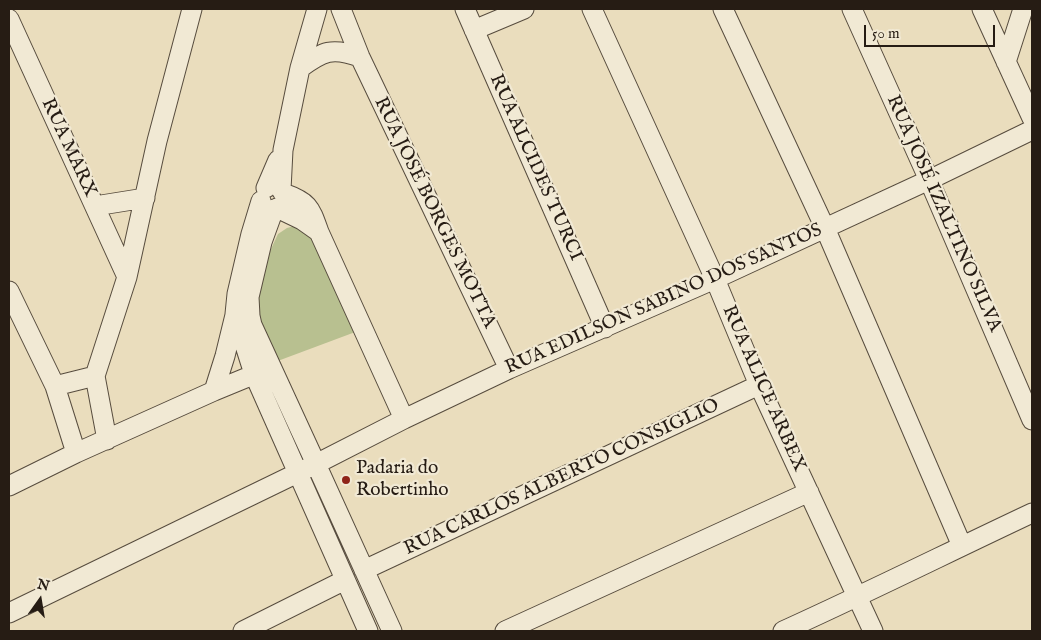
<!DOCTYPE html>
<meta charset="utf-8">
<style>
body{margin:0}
#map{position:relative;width:1041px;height:640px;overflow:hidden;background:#eaddbd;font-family:"IM FELL English",serif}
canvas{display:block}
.frame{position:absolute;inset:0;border:10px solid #261c14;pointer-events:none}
.north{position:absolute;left:15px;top:575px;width:50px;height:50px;-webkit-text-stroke:4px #f1e9d4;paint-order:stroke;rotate:13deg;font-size:14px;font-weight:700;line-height:20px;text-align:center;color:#261c14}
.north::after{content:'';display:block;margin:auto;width:18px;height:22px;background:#261c14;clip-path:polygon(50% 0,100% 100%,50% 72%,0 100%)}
.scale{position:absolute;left:864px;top:25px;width:131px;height:22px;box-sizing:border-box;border:2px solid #261c14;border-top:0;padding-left:6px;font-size:15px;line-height:18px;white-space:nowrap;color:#261c14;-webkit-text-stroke:4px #f1e9d4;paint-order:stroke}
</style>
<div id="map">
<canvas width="1041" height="640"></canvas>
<div class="frame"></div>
<div class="north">N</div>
<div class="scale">50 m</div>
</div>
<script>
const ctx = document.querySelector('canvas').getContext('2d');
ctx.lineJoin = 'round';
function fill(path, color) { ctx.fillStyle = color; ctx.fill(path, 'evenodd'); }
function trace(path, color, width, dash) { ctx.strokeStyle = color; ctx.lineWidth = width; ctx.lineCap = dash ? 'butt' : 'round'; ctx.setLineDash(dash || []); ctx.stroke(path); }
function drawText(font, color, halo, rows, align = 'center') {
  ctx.font = font + ' "IM FELL English",serif'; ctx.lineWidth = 4.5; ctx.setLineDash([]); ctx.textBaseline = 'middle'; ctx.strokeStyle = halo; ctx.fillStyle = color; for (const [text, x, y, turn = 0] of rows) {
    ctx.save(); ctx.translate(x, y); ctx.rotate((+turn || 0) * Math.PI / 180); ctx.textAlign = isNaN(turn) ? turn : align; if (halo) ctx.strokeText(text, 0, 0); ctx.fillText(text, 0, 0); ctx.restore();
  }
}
fill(new Path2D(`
 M 298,225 L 317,237 L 358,331 L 275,362 L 252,316 L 258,292 L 270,251 L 278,234 L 287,228 Z`), '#b8c090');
const street = new Path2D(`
 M 341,9 L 360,57 L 509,369
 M 465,9 L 605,328
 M 592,9 L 715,279 L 759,385 L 873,631
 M 723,9 L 825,228 L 962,546
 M 852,9 L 929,180 L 1032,420
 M 982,9 L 1032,118
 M 9,19 L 127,277
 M 474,30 L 524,9
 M 1006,62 L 1023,9
 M 300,68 C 323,51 332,47 360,57
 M 266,188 L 278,160
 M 281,190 L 283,150 L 300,68 L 317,9
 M 261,201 L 251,234 L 237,294 L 235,314 L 254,374 L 368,631
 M 95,206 L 145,198
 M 277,208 L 302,220 L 319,232 C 310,207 309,202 283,193
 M 274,209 L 262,242 L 249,297 L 250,316 L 252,325 L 316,464 L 392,631
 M 319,232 L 404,419
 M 9,291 L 55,386 L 76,453
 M 55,386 L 95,376
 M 214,391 L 225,356 L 235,315
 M 107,440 L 95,376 L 127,277 L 157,141 L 192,9
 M 9,486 L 76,453 L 214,391 L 265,370
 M 364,570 L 759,385
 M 9,613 L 316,464 L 404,419 L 509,369 L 715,279 L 929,180 L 1032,130
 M 243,631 L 345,580
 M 505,631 L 809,492
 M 783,631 C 867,593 949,552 1032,513`);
trace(street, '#574c3e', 21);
trace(street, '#f1e9d4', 19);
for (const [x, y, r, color] of [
 [346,480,5,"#8f2418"]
]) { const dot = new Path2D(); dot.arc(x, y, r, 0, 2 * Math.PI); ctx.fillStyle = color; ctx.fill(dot); trace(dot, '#f1e9d4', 2); }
drawText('19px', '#261c14', '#f1e9d4', [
 ["RUA MARX",68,148,65],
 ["RUA ALCIDES TURCI",535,168,66],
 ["RUA JOSÉ BORGES MOTTA",434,213,64],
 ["RUA JOSÉ IZALTINO SILVA",943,214,66],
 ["RUA EDILSON SABINO DOS SANTOS",664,300,-24],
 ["RUA ALICE ARBEX",763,389,66],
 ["RUA CARLOS ALBERTO CONSIGLIO",562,478,-25]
]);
drawText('19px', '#261c14', '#f1e9d4', [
 ["Padaria do",356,469],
 ["Robertinho",356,491]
], 'left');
</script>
